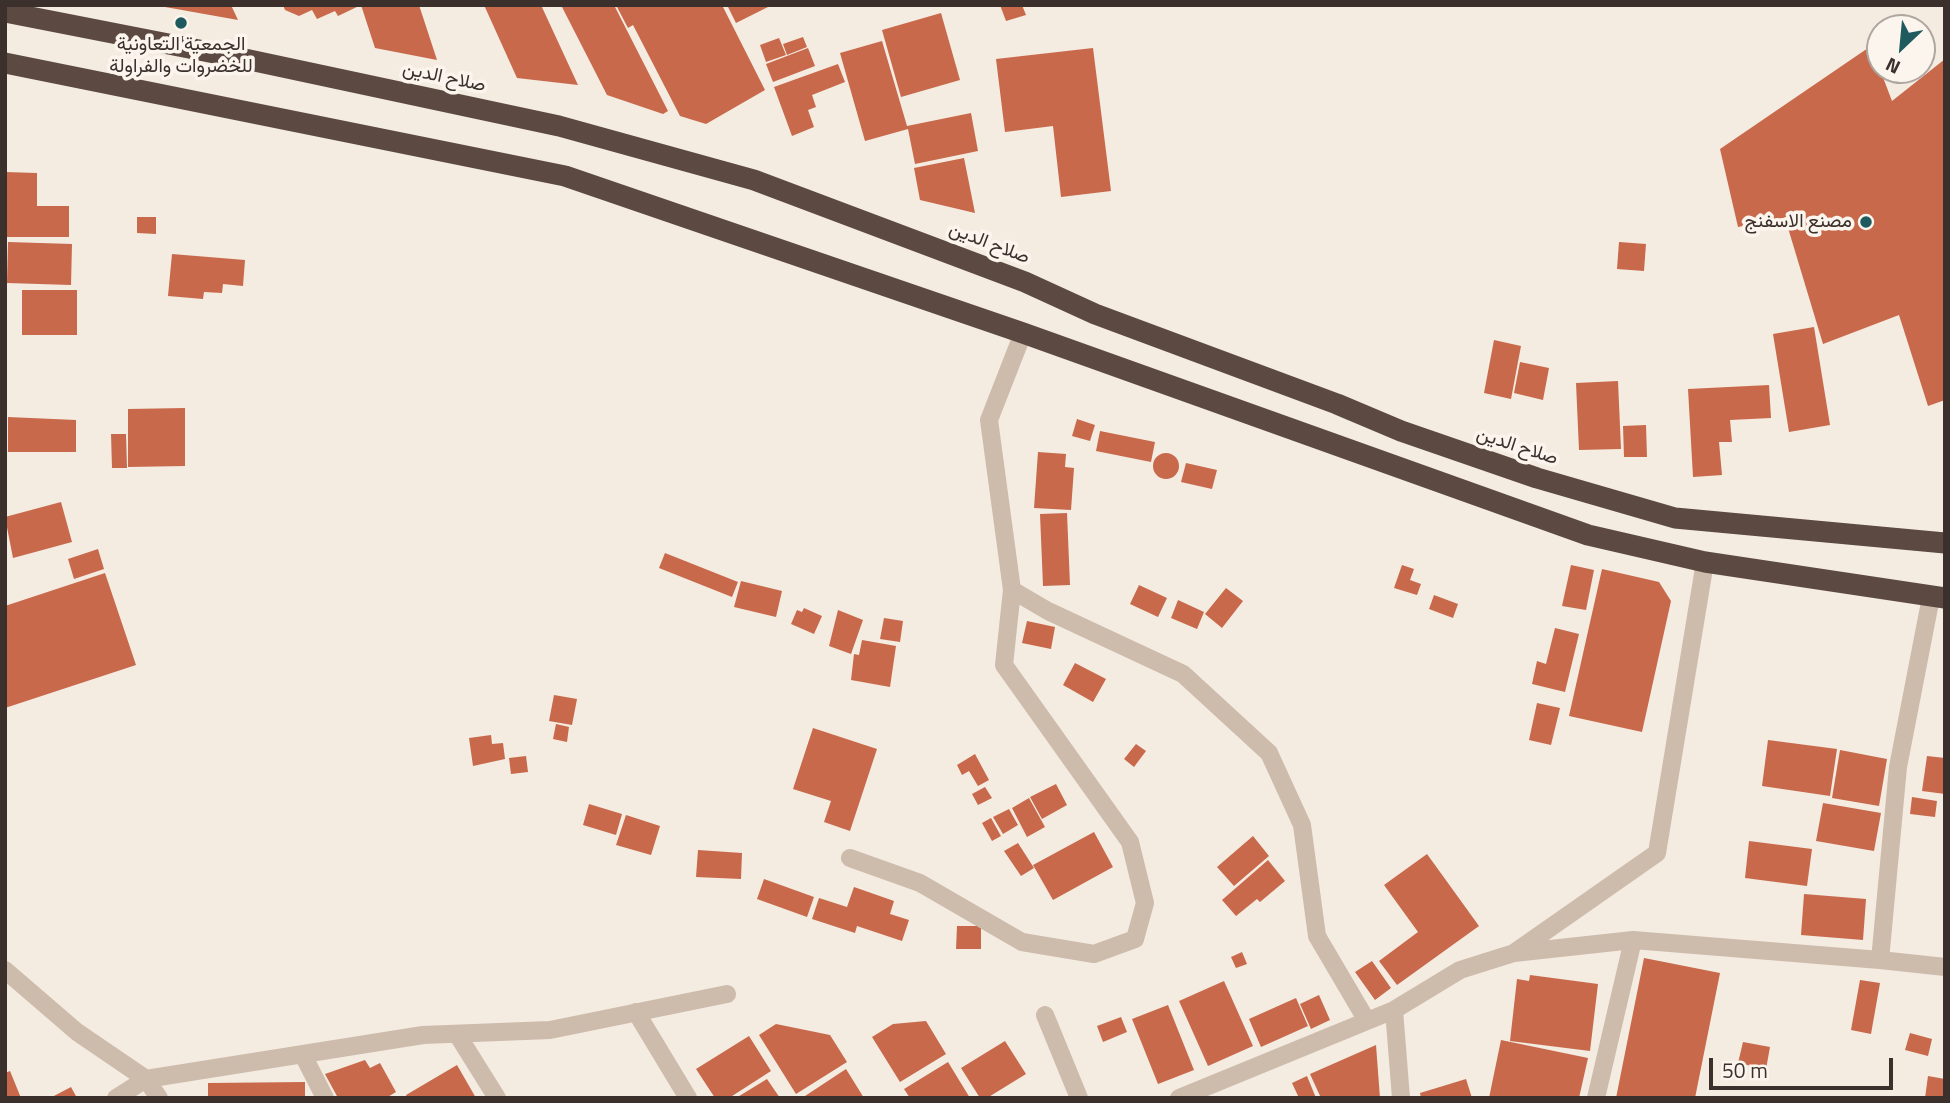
<!DOCTYPE html>
<meta charset="utf-8">
<style>
body{margin:0}
#map{position:relative;width:1950px;height:1103px;overflow:hidden;background:#f4ebe1;font-family:"Titillium Web",sans-serif}
canvas{display:block}
.frame{position:absolute;inset:0;border:7px solid #3b302b;pointer-events:none}
.north{position:absolute;left:1866px;top:14px;width:70px;height:70px;box-sizing:border-box;background:#fbf5ee;border:2px solid #aea6a0;border-radius:50%;rotate:206deg;font-size:19px;font-weight:700;line-height:28px;text-align:center;color:#3b302b}
.north::after{content:'';display:block;margin:auto;width:24px;height:32px;background:#1f5a5e;clip-path:polygon(50% 0,100% 100%,50% 72%,0 100%)}
.scale{position:absolute;left:1709px;top:1058px;width:184px;height:32px;box-sizing:border-box;border:4px solid #3b302b;border-top:0;padding-left:9px;font-size:21px;line-height:24px;white-space:nowrap;color:#3b302b;-webkit-text-stroke:5px #fbf5ee;paint-order:stroke}
</style>
<div id="map">
<canvas width="1950" height="1103"></canvas>
<div class="frame"></div>
<div class="north">N</div>
<div class="scale">50 m</div>
</div>
<script>
const ctx = document.querySelector('canvas').getContext('2d');
ctx.lineJoin = 'round';
function fill(path, color) { ctx.fillStyle = color; ctx.fill(path, 'evenodd'); }
function trace(path, color, width, dash) { ctx.strokeStyle = color; ctx.lineWidth = width; ctx.lineCap = dash ? 'butt' : 'round'; ctx.setLineDash(dash || []); ctx.stroke(path); }
function drawText(font, color, halo, rows, align = 'center') {
  ctx.font = font + ' "Titillium Web",Vazirmatn,sans-serif'; ctx.lineWidth = 7; ctx.setLineDash([]); ctx.textBaseline = 'middle'; ctx.strokeStyle = halo; ctx.fillStyle = color; for (const [text, x, y, turn = 0] of rows) {
    ctx.save(); ctx.translate(x, y); ctx.rotate((+turn || 0) * Math.PI / 180); ctx.textAlign = isNaN(turn) ? turn : align; if (halo) ctx.strokeText(text, 0, 0); ctx.fillText(text, 0, 0); ctx.restore();
  }
}
fill(new Path2D(`
 M 165,5 L 231,5 L 238,20 L 165,7 Z
 M 283,5 L 419,5 L 437,60 L 375,48 L 361,5 L 338,16 L 335,11 L 317,19 L 312,10 L 299,16 L 285,10 Z
 M 484,5 L 541,5 L 578,85 L 517,78 Z
 M 561,5 L 614,5 L 668,111 L 663,114 L 607,95 Z
 M 616,5 L 722,5 L 765,90 L 706,124 L 680,116 L 633,25 L 628,28 Z
 M 727,5 L 772,5 L 736,23 Z
 M 1000,5 L 1022,5 L 1026,15 L 1006,21 Z
 M 941,13 L 960,80 L 901,97 L 882,30 Z
 M 803,37 L 807,47 L 787,55 L 783,44 Z
 M 779,38 L 786,55 L 766,62 L 760,45 Z
 M 882,41 L 907,126 L 971,113 L 978,151 L 915,164 L 908,129 L 865,141 L 840,53 Z
 M 1871,46 L 1892,101 L 1945,59 L 1945,400 L 1928,406 L 1899,315 L 1823,344 L 1785,218 L 1738,227 L 1720,149 Z
 M 808,48 L 815,66 L 773,82 L 766,64 Z
 M 1093,48 L 1111,191 L 1061,197 L 1053,126 L 1005,132 L 996,59 Z
 M 838,64 L 845,82 L 812,95 L 816,107 L 808,110 L 814,127 L 792,136 L 774,87 Z
 M 964,158 L 975,213 L 920,200 L 914,168 Z
 M 5,172 L 37,173 L 37,206 L 69,206 L 69,237 L 5,237 Z
 M 137,217 L 156,217 L 156,234 L 137,233 Z
 M 8,242 L 72,244 L 71,285 L 7,283 Z
 M 1619,242 L 1646,244 L 1644,271 L 1617,269 Z
 M 172,254 L 245,260 L 243,286 L 223,284 L 222,293 L 204,292 L 203,299 L 168,296 Z
 M 22,290 L 77,290 L 77,335 L 22,335 Z
 M 1814,327 L 1830,425 L 1789,432 L 1773,334 Z
 M 1494,340 L 1521,346 L 1511,399 L 1484,393 Z
 M 1520,362 L 1549,368 L 1543,400 L 1514,393 Z
 M 1618,381 L 1621,449 L 1579,450 L 1576,383 Z
 M 1769,385 L 1771,418 L 1730,420 L 1732,442 L 1719,442 L 1722,475 L 1693,477 L 1688,389 Z
 M 185,408 L 185,466 L 128,467 L 128,409 Z
 M 8,417 L 76,420 L 76,452 L 8,452 Z
 M 1077,419 L 1095,425 L 1090,441 L 1072,436 Z
 M 1646,425 L 1647,457 L 1624,457 L 1623,426 Z
 M 1100,431 L 1155,442 L 1151,462 L 1096,451 Z
 M 111,434 L 126,434 L 127,468 L 112,468 Z
 M 1038,452 L 1066,454 L 1065,467 L 1074,468 L 1071,510 L 1034,508 Z
 M1153 466a13 13 0 1 1 26 0a13 13 0 1 1-26 0Z
 M 1186,463 L 1217,470 L 1212,489 L 1181,482 Z
 M 61,502 L 72,542 L 13,558 L 5,517 Z
 M 1067,513 L 1070,585 L 1043,586 L 1040,514 Z
 M 98,549 L 104,569 L 74,579 L 68,559 Z
 M 665,553 L 738,582 L 732,597 L 659,568 Z
 M 1402,565 L 1414,569 L 1410,580 L 1421,584 L 1417,595 L 1394,588 Z
 M 1571,565 L 1594,570 L 1586,610 L 1562,606 Z
 M 1602,569 L 1659,582 L 1671,601 L 1642,732 L 1569,716 Z
 M 105,573 L 136,665 L 5,708 L 5,606 Z
 M 741,581 L 782,591 L 776,617 L 734,607 Z
 M 1139,585 L 1167,598 L 1158,617 L 1130,604 Z
 M 1226,588 L 1243,601 L 1222,628 L 1205,614 Z
 M 1434,595 L 1458,604 L 1453,618 L 1429,609 Z
 M 1178,600 L 1204,612 L 1197,629 L 1171,618 Z
 M 804,608 L 822,616 L 814,634 L 791,624 L 797,610 L 802,612 Z
 M 838,610 L 863,620 L 851,654 L 829,646 Z
 M 884,618 L 903,621 L 900,642 L 880,639 Z
 M 1027,621 L 1055,627 L 1051,649 L 1022,643 Z
 M 1555,628 L 1579,634 L 1565,692 L 1532,684 L 1537,661 L 1546,664 Z
 M 862,640 L 896,646 L 890,687 L 851,680 L 854,654 L 859,655 Z
 M 1075,663 L 1106,679 L 1093,702 L 1063,685 Z
 M 554,695 L 577,699 L 572,725 L 549,721 Z
 M 1537,703 L 1560,708 L 1551,745 L 1529,740 Z
 M 556,724 L 569,727 L 567,742 L 553,739 Z
 M 813,728 L 877,749 L 850,831 L 824,822 L 831,801 L 793,789 Z
 M 491,735 L 492,744 L 503,743 L 505,759 L 473,766 L 469,738 Z
 M 1768,740 L 1837,749 L 1830,796 L 1762,786 Z
 M 1136,744 L 1146,751 L 1134,767 L 1124,759 Z
 M 1840,750 L 1887,759 L 1879,806 L 1832,798 Z
 M 975,754 L 989,780 L 978,786 L 969,771 L 962,775 L 957,765 Z
 M 526,756 L 528,772 L 511,774 L 509,758 Z
 M 1927,756 L 1945,758 L 1945,794 L 1922,791 Z
 M 1056,784 L 1067,805 L 1042,819 L 1030,797 Z
 M 985,787 L 992,798 L 978,805 L 972,794 Z
 M 1912,797 L 1937,801 L 1935,817 L 1910,814 Z
 M 1029,798 L 1045,827 L 1027,837 L 1012,808 Z
 M 1823,803 L 1881,813 L 1874,851 L 1816,841 Z
 M 589,804 L 622,814 L 616,835 L 583,825 Z
 M 1009,809 L 1018,825 L 1003,834 L 993,817 Z
 M 626,815 L 660,826 L 651,855 L 616,845 Z
 M 991,818 L 1001,836 L 992,841 L 982,823 Z
 M 1094,832 L 1113,867 L 1053,900 L 1033,865 Z
 M 1253,836 L 1269,856 L 1234,886 L 1217,867 Z
 M 1749,841 L 1812,849 L 1807,886 L 1745,878 Z
 M 1018,843 L 1034,868 L 1021,876 L 1004,851 Z
 M 698,850 L 742,853 L 741,879 L 696,877 Z
 M 1427,854 L 1479,926 L 1397,985 L 1379,961 L 1418,932 L 1384,885 Z
 M 1268,860 L 1285,881 L 1260,902 L 1257,899 L 1236,916 L 1222,900 Z
 M 764,879 L 814,897 L 807,917 L 757,899 Z
 M 854,887 L 894,901 L 890,914 L 909,920 L 902,941 L 857,926 L 855,933 L 812,919 L 819,898 L 847,907 Z
 M 1804,894 L 1866,899 L 1863,940 L 1801,935 Z
 M 957,926 L 981,926 L 981,949 L 956,949 Z
 M 1242,952 L 1247,964 L 1236,968 L 1231,957 Z
 M 1644,958 L 1720,973 L 1695,1098 L 1616,1098 Z
 M 1372,961 L 1391,988 L 1375,1000 L 1355,972 Z
 M 1530,975 L 1598,984 L 1590,1051 L 1510,1041 L 1517,979 L 1529,981 Z
 M 1860,980 L 1880,983 L 1871,1034 L 1851,1030 Z
 M 1224,981 L 1253,1046 L 1208,1066 L 1179,1001 Z
 M 1319,995 L 1330,1020 L 1311,1029 L 1300,1004 Z
 M 1296,998 L 1308,1026 L 1261,1047 L 1249,1019 Z
 M 1168,1005 L 1194,1070 L 1158,1084 L 1132,1019 Z
 M 1121,1017 L 1127,1032 L 1103,1042 L 1097,1026 Z
 M 926,1021 L 946,1054 L 900,1082 L 872,1037 L 893,1024 Z
 M 776,1024 L 830,1035 L 847,1062 L 796,1094 L 759,1035 Z
 M 1910,1033 L 1932,1039 L 1928,1056 L 1905,1050 Z
 M 749,1036 L 771,1071 L 729,1098 L 715,1098 L 696,1069 Z
 M 1501,1040 L 1588,1058 L 1579,1098 L 1489,1098 Z
 M 1005,1041 L 1026,1074 L 987,1098 L 980,1098 L 961,1068 Z
 M 1743,1042 L 1770,1047 L 1766,1069 L 1738,1063 Z
 M 1376,1045 L 1380,1098 L 1321,1098 L 1310,1074 Z
 M 365,1060 L 370,1068 L 380,1063 L 396,1092 L 386,1098 L 338,1098 L 325,1074 Z
 M 948,1062 L 970,1098 L 910,1098 L 904,1089 Z
 M 457,1065 L 476,1098 L 407,1098 L 406,1095 Z
 M 846,1069 L 864,1098 L 802,1098 Z
 M 10,1071 L 21,1098 L 5,1098 L 5,1073 Z
 M 1307,1076 L 1316,1098 L 1299,1098 L 1292,1083 Z
 M 1928,1076 L 1945,1079 L 1945,1098 L 1925,1098 Z
 M 767,1079 L 780,1098 L 736,1098 Z
 M 1466,1079 L 1472,1098 L 1421,1098 L 1420,1093 Z
 M 305,1082 L 305,1098 L 208,1098 L 208,1083 Z
 M 71,1087 L 77,1098 L 50,1098 Z`), '#c8694b');
trace(new Path2D(`
 M 1012,590 L 1048,611 L 1183,674 L 1269,753 L 1302,825 L 1317,936 L 1367,1021
 M 850,858 L 920,883 L 1022,942 L 1094,954 L 1135,939 L 1145,903 L 1130,842 L 1004,665 L 1012,590 L 989,420 L 1023,333
 M 1633,940 L 1880,960 L 1898,767 L 1931,597
 M 1880,960 L 1945,967
 M 5,970 L 77,1032 L 146,1079 L 159,1098
 M 1394,1010 L 1401,1098
 M 636,1012 L 688,1098
 M 1045,1015 L 1079,1098
 M 457,1034 L 497,1098
 M 303,1055 L 325,1098
 M 116,1098 L 146,1079 L 423,1035 L 550,1030 L 727,994
 M 1179,1098 L 1394,1010 L 1460,970 L 1514,953
 M 1596,1098 L 1633,940 L 1514,953 L 1657,853 L 1705,562`), '#cdbbac', 18);
trace(new Path2D(`
 M 5,12 L 245,59 L 559,126 L 754,180 L 1025,282 L 1095,314 L 1337,404 L 1401,431 L 1537,478 L 1675,518 L 1945,543
 M 5,63 L 565,176 L 1023,333 L 1588,535 L 1705,562 L 1945,598`), '#5c4a42', 21);
for (const [x, y, r, color] of [
 [181,23,7,"#1f5a5e"],
 [1866,222,7,"#1f5a5e"]
]) { const dot = new Path2D(); dot.arc(x, y, r, 0, 2 * Math.PI); ctx.fillStyle = color; ctx.fill(dot); trace(dot, '#fbf5ee', 2.5); }
drawText('19px', '#3b302b', '#fbf5ee', [
 ["الجمعية التعاونية",181,45],
 ["للخضروات والفراولة",181,67],
 ["مصنع الاسفنج",1852,222,"right"]
]);
drawText('19px', '#3b302b', '#fbf5ee', [
 ["صلاح الدين",444,78,12],
 ["صلاح الدين",989,244,21],
 ["صلاح الدين",1517,447,18]
]);
</script>
